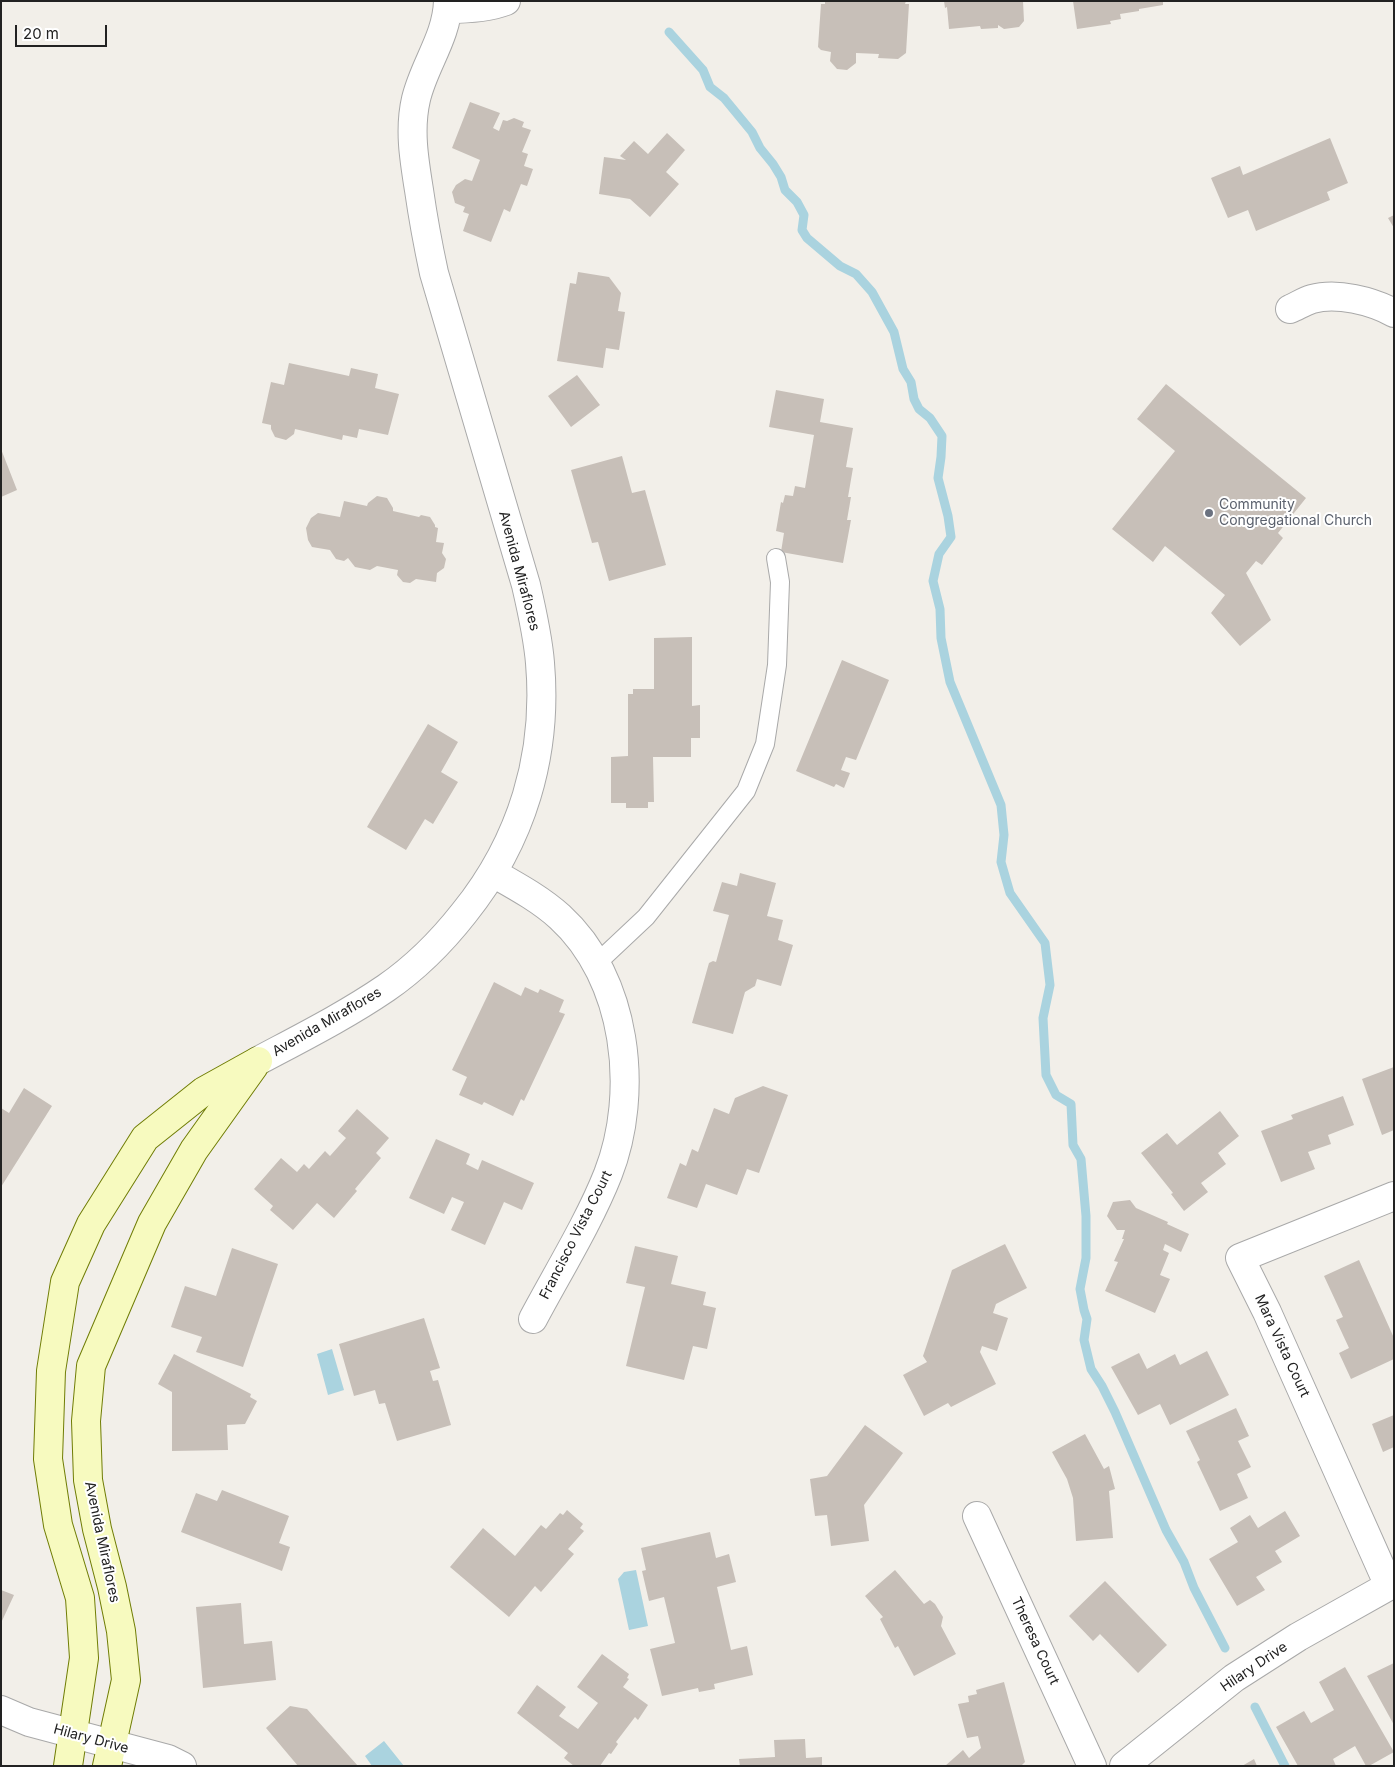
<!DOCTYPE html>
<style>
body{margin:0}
#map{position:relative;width:1395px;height:1767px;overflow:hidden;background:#f2efe9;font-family:Inter,sans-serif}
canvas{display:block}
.frame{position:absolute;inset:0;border:2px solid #222;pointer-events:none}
.scale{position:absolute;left:15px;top:25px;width:92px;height:22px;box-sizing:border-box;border:2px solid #222;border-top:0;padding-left:6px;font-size:15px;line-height:18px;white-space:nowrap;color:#222;-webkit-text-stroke:4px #fff;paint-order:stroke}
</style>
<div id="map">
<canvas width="1395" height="1767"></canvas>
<div class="frame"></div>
<div class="scale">20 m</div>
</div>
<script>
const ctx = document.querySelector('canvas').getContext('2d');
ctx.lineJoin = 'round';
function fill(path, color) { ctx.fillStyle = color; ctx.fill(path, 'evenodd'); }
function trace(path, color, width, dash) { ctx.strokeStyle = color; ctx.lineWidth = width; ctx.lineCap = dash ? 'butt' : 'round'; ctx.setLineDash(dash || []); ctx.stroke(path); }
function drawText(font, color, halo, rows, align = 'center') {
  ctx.font = font + ' Inter,sans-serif'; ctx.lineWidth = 4; ctx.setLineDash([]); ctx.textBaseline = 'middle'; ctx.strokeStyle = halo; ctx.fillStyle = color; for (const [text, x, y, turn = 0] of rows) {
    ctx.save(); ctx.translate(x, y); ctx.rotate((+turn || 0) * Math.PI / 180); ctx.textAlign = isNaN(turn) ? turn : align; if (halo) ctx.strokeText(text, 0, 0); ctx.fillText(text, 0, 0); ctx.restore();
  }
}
fill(new Path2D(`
 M 332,1349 L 344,1390 L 328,1395 L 317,1354 Z
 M 636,1570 L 648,1626 L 629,1630 L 618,1579 L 624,1572 Z
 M 384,1741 L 404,1766 L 372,1766 L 365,1756 Z`), '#aad3df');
trace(new Path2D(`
 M 669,32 L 703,70 L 710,87 L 724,98 L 752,132 L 760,148 L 773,164 L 781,177 L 785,190 L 797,202 L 804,215 L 802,230 L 807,238 L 840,266 L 856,274 L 872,292 L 894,332 L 903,369 L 911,382 L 914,399 L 919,409 L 930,418 L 942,436 L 941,457 L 938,478 L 948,516 L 951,537 L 939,554 L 933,581 L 940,609 L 941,638 L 950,682 L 1001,805 L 1004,835 L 1001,862 L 1010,893 L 1045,943 L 1050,985 L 1043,1018 L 1046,1075 L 1056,1095 L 1071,1104 L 1073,1145 L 1081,1159 L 1086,1216 L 1086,1258 L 1080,1289 L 1084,1310 L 1087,1319 L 1084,1340 L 1091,1369 L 1102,1386 L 1115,1412 L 1166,1530 L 1184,1562 L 1194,1588 L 1225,1648
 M 1255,1707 L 1285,1766`), '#aad3df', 9);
fill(new Path2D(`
 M 825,1 L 906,1 L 905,4 L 909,4 L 906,53 L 898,59 L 878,58 L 879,54 L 856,53 L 856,63 L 847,70 L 837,69 L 830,61 L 831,52 L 821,50 L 818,47 L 821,4 L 825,4 Z
 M 944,1 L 1023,1 L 1024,21 L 1019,27 L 1004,29 L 998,25 L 998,28 L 981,29 L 980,26 L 949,29 L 947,7 L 945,8 Z
 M 1073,1 L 1163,1 L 1163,5 L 1139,9 L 1139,11 L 1120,14 L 1121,19 L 1110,21 L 1111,24 L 1077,29 Z
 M 470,102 L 500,113 L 493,128 L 499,131 L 503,120 L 507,121 L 514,118 L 524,122 L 522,127 L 531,130 L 522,152 L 528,154 L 524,166 L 533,169 L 527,186 L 521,184 L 510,212 L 504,209 L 491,242 L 463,231 L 469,214 L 463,212 L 465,207 L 455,203 L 452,192 L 456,185 L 465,179 L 472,181 L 480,160 L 452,148 Z
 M 667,133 L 685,150 L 666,172 L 679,184 L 650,217 L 630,199 L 599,194 L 604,157 L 626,160 L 620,156 L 634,141 L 648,154 Z
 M 1330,138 L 1348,183 L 1327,192 L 1330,200 L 1256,231 L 1248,210 L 1228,218 L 1211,178 L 1240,166 L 1243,175 Z
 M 1394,215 L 1394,228 L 1388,218 Z
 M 578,272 L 609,277 L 621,293 L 618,311 L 625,312 L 619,350 L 606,348 L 603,368 L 557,361 L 570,283 L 576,284 Z
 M 289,363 L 349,376 L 351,368 L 378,374 L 375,388 L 399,394 L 388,435 L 359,429 L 357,438 L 343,435 L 342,440 L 295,429 L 294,434 L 286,440 L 275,437 L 271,429 L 271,425 L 262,423 L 271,382 L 284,385 Z
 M 577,375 L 600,405 L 571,427 L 548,396 Z
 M 1166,384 L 1306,498 L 1278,533 L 1283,538 L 1262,565 L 1256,561 L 1246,573 L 1271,620 L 1240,646 L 1211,613 L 1225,595 L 1165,546 L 1153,562 L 1112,529 L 1175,451 L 1137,419 Z
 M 776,390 L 824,399 L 820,422 L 853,428 L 846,467 L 853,468 L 848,497 L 851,497 L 847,520 L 851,520 L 843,563 L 781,552 L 784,533 L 776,531 L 781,502 L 783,503 L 785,495 L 793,496 L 795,486 L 805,488 L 814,435 L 769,427 Z
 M 1,449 L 17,490 L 1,497 Z
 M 622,456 L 632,493 L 645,490 L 666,565 L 609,581 L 598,542 L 592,543 L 571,470 Z
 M 377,496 L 387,498 L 393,508 L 393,511 L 419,517 L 421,515 L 430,517 L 435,525 L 435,527 L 438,528 L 436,542 L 444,543 L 442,553 L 446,559 L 444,568 L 437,573 L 436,582 L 416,579 L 410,583 L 403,582 L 397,575 L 398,570 L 377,566 L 370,570 L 355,567 L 348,558 L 344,561 L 336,559 L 330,550 L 312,547 L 308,540 L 306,528 L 311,518 L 318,513 L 340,517 L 344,501 L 367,506 L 368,503 Z
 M 692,637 L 692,706 L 700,705 L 700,738 L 691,738 L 691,757 L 653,757 L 654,802 L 648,802 L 648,808 L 626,808 L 626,803 L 611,803 L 611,757 L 628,756 L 628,694 L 633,694 L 633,689 L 654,689 L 654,638 Z
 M 842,660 L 889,680 L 856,760 L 846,757 L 841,770 L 850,773 L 844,788 L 836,784 L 834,787 L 796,771 Z
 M 428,724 L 458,742 L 441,772 L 458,782 L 433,824 L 425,819 L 406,850 L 367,827 Z
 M 740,873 L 776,883 L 767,916 L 783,920 L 778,940 L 793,945 L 781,986 L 757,979 L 755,986 L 745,992 L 733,1034 L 692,1023 L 709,963 L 713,961 L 716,962 L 729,915 L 713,911 L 722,882 L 737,886 Z
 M 494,982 L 521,996 L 525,987 L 538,993 L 540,989 L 564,1000 L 559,1012 L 565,1014 L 524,1101 L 521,1099 L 513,1116 L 484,1102 L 482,1105 L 459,1095 L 467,1077 L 452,1070 Z
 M 1394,1067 L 1394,1130 L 1382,1135 L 1362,1079 Z
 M 763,1086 L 788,1095 L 759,1173 L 747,1169 L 737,1195 L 706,1184 L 697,1208 L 667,1198 L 680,1163 L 686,1166 L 692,1149 L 698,1152 L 714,1108 L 729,1114 L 735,1098 Z
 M 24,1088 L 52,1106 L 1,1187 L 1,1108 L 9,1113 Z
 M 1343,1096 L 1354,1125 L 1328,1135 L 1331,1144 L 1308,1152 L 1315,1169 L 1281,1182 L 1261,1131 L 1293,1119 L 1291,1115 Z
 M 357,1109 L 389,1138 L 376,1153 L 381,1158 L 355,1189 L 357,1191 L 334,1218 L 317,1203 L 293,1230 L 270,1210 L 273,1206 L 254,1189 L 281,1158 L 297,1172 L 304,1164 L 309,1169 L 325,1151 L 330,1156 L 346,1138 L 338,1131 Z
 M 1220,1111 L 1239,1136 L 1218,1153 L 1226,1164 L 1201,1183 L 1208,1192 L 1184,1211 L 1171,1194 L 1173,1193 L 1141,1153 L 1167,1133 L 1177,1145 Z
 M 436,1139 L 470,1154 L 466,1164 L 478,1170 L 482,1160 L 534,1183 L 522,1210 L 504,1202 L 485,1245 L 451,1230 L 464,1202 L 452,1197 L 444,1214 L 409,1198 Z
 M 1130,1200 L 1136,1208 L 1168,1222 L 1167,1224 L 1189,1234 L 1181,1252 L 1165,1244 L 1163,1250 L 1169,1253 L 1160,1275 L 1170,1279 L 1155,1313 L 1105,1291 L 1118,1262 L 1114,1261 L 1124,1239 L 1122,1239 L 1125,1230 L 1117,1230 L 1107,1216 L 1113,1202 Z
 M 1005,1244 L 1027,1288 L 996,1304 L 993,1313 L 1008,1318 L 997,1351 L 982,1346 L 980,1352 L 996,1384 L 951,1407 L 948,1403 L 924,1416 L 903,1375 L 927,1362 L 923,1356 L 952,1270 Z
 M 635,1246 L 678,1256 L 671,1284 L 706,1292 L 703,1305 L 716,1308 L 707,1349 L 693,1346 L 684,1380 L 626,1366 L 645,1287 L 626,1283 Z
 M 232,1248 L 278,1264 L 243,1367 L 196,1352 L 202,1337 L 171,1327 L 185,1286 L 216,1296 Z
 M 1359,1260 L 1394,1338 L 1394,1359 L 1351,1379 L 1339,1353 L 1349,1348 L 1336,1320 L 1343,1317 L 1324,1276 Z
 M 424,1318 L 440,1368 L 430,1371 L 433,1381 L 438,1380 L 451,1425 L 397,1441 L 385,1403 L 379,1404 L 375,1390 L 354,1396 L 339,1344 Z
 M 1207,1351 L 1229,1395 L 1170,1425 L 1160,1404 L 1138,1415 L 1111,1367 L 1139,1353 L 1147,1369 L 1175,1354 L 1180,1365 Z
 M 174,1354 L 251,1394 L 250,1397 L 257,1401 L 245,1424 L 227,1425 L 228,1450 L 172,1451 L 172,1392 L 158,1384 Z
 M 1236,1408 L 1249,1436 L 1238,1441 L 1251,1467 L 1237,1474 L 1248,1498 L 1220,1511 L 1197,1462 L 1200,1460 L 1186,1431 Z
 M 1394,1415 L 1394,1447 L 1383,1452 L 1372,1424 Z
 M 865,1425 L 903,1453 L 864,1505 L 869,1541 L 831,1546 L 827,1515 L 815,1516 L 810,1479 L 827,1476 Z
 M 1085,1434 L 1104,1469 L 1109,1466 L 1115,1489 L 1109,1491 L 1113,1538 L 1076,1541 L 1073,1498 L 1067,1479 L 1052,1452 Z
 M 222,1490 L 289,1516 L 279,1543 L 290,1547 L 282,1571 L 181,1532 L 196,1493 L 217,1501 Z
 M 567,1510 L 583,1524 L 580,1528 L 584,1531 L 568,1549 L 574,1554 L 541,1592 L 535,1586 L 509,1617 L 450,1567 L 483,1528 L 515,1556 L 541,1525 L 546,1529 L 560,1513 L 563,1515 Z
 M 1285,1511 L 1300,1536 L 1275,1551 L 1282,1562 L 1256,1577 L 1265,1590 L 1237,1606 L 1209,1559 L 1238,1542 L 1230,1528 L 1250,1515 L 1258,1528 Z
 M 710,1532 L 716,1558 L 729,1554 L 736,1582 L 717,1587 L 731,1650 L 747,1646 L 753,1675 L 714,1684 L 715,1689 L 699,1692 L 698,1688 L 662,1696 L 650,1649 L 675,1643 L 664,1597 L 649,1601 L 642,1571 L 646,1570 L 641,1548 Z
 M 895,1570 L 924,1604 L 930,1600 L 935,1604 L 943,1617 L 941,1626 L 956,1654 L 914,1676 L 898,1646 L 895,1648 L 880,1619 L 883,1617 L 865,1596 Z
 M 1105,1581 L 1167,1645 L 1138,1673 L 1100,1634 L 1093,1641 L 1069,1616 Z
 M 1,1590 L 14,1595 L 1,1623 Z
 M 241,1603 L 244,1644 L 272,1641 L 276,1680 L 203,1688 L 196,1607 Z
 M 602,1654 L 629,1674 L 627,1678 L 629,1679 L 623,1687 L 648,1705 L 638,1720 L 635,1717 L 616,1742 L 618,1744 L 611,1754 L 609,1753 L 600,1766 L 574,1766 L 564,1758 L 568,1753 L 517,1713 L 537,1685 L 566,1707 L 559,1716 L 578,1729 L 598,1703 L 577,1687 Z
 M 1394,1663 L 1394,1725 L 1367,1676 Z
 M 1345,1667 L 1394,1752 L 1369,1766 L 1366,1766 L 1355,1746 L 1333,1759 L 1336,1766 L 1298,1766 L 1276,1727 L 1304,1711 L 1311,1723 L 1334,1710 L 1319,1682 Z
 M 1004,1682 L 1025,1762 L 1021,1766 L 945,1766 L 963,1750 L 969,1758 L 981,1748 L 978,1736 L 967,1738 L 958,1704 L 969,1702 L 968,1696 L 977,1694 L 976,1690 Z
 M 290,1706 L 307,1709 L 358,1766 L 298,1766 L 266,1728 Z
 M 805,1739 L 806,1758 L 822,1757 L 822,1766 L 740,1766 L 739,1759 L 775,1757 L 774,1740 Z
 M 1254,1759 L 1257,1766 L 1242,1766 Z`), '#c7bfb8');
const lane = new Path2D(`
 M 596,964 L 646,917 L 746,791 L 765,744 L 777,665 L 780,582 L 776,558`);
const street = new Path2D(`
 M 448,9 C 468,9 487,8 506,1
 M 1290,309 C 1297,306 1305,301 1312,299 C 1337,292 1372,301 1394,313
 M 493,873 C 516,886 540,899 560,917 C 627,978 640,1092 608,1174 C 589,1222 558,1272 533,1319
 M 258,1061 C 301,1038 345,1016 386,988 C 415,968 442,941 464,913 C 522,841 548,755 540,663 C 538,637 532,611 526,585 L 434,273 C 428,245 423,218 419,190 C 414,159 409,129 416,99 C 424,65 447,37 448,1
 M 977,1516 L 1092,1766
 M 1389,1586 L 1267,1312 L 1240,1258 L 1394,1196
 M 1,1710 L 29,1722 L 168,1759 L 182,1766
 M 1124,1766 L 1234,1678 L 1298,1637 L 1394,1583`);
const secondary = new Path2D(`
 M 68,1766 L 84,1658 L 80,1598 L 58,1525 L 48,1459 L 51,1371 L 65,1282 L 91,1224 L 145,1138 L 204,1091 L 258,1061
 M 107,1766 L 126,1680 L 121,1631 L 112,1587 L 97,1529 L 88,1480 L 86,1421 L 91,1366 L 152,1223 L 194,1150 L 254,1066`);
trace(lane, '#a9a9a9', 20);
trace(street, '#a9a9a9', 30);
trace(secondary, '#707d05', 30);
trace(lane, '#fff', 18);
trace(street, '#fff', 28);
trace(secondary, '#f7fabf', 28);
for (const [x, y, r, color] of [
 [1209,513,5,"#6b7280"]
]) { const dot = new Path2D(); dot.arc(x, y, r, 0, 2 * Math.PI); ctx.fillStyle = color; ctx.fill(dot); trace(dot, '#fff', 2); }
drawText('14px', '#5b616d', '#fff', [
 ["Community",1219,505],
 ["Congregational Church",1219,521]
], 'left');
drawText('14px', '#222', '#fff', [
 ["Avenida Miraflores",519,571,75],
 ["Avenida Miraflores",327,1022,-30],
 ["Francisco Vista Court",576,1235,-63],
 ["Mara Vista Court",1282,1346,65],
 ["Avenida Miraflores",102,1542,78],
 ["Theresa Court",1035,1641,65],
 ["Hilary Drive",1254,1667,-34],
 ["Hilary Drive",91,1739,15]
]);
</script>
